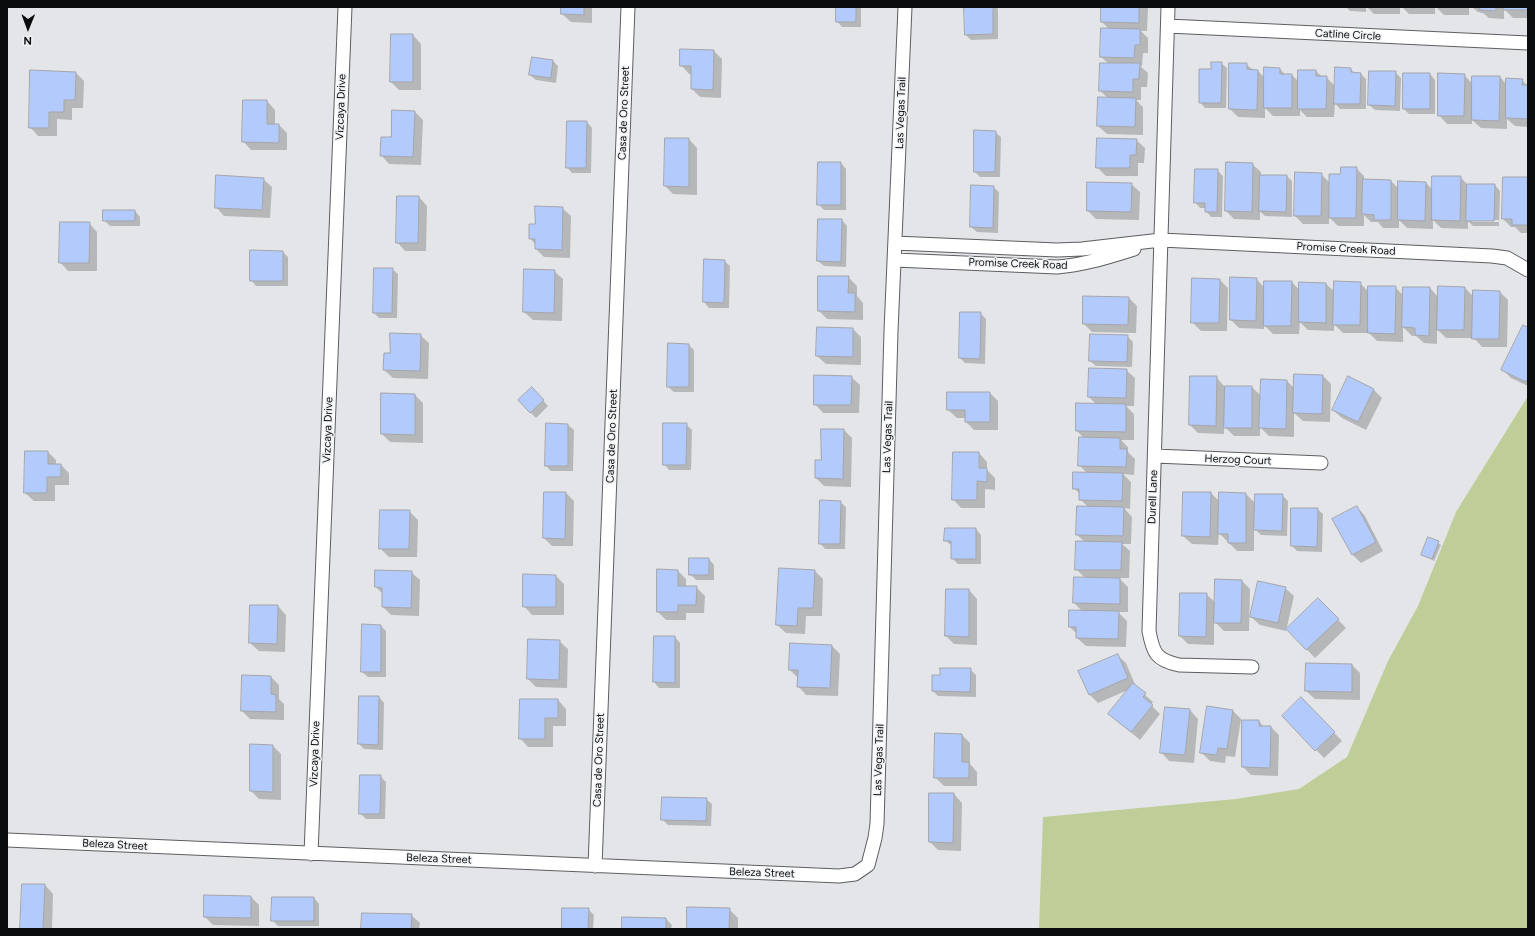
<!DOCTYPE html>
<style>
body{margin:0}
#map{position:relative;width:1535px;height:936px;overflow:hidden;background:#e4e5e8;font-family:Figtree,sans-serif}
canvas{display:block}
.frame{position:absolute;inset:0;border:8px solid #0b0c0d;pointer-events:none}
.north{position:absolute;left:8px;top:8px;width:40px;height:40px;-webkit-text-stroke:3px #f1f2f5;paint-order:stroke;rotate:181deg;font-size:11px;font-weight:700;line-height:16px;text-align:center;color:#0b0c0d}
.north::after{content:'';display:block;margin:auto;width:14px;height:18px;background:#0b0c0d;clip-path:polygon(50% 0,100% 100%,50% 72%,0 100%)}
</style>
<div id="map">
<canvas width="1535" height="936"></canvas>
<div class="frame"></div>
<div class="north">N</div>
</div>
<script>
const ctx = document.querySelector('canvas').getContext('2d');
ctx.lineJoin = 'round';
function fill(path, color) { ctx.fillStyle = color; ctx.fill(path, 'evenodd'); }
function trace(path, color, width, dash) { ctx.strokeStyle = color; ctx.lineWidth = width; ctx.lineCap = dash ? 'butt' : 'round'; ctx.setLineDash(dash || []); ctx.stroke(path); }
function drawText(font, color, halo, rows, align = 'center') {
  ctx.font = font + ' Figtree,sans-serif'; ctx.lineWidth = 3; ctx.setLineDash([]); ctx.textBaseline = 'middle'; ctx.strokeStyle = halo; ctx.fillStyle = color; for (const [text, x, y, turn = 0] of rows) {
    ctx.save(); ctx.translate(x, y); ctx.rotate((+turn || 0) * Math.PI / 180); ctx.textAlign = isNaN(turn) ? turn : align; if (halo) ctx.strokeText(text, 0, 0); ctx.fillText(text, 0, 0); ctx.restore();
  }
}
fill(new Path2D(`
 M 1528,396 L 1528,929 L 1039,929 L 1043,817 L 1236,799 L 1299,789 L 1347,757 L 1388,661 L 1418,606 L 1456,512 Z`), '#bfcd99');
fill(new Path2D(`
 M 562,7 L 592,7 L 592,23 L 571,22 L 562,14 Z
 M 837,7 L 861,7 L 861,27 L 842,27 L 837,21 Z
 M 965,7 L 996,7 L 998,9 L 998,39 L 971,40 L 966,35 Z
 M 1102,7 L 1148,7 L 1147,31 L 1141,31 L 1148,38 L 1148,53 L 1143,53 L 1142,66 L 1140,66 L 1148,73 L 1147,87 L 1141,87 L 1141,100 L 1136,100 L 1143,107 L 1143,135 L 1107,134 L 1098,126 L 1108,98 L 1100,91 L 1109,64 L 1101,57 L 1109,29 L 1102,22 Z
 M 1303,7 L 1331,7 L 1331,8 L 1304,8 Z
 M 1346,7 L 1366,7 L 1366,12 L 1350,11 Z
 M 1367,7 L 1400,7 L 1400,14 L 1374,14 Z
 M 1402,7 L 1435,7 L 1435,14 L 1409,14 Z
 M 1436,7 L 1469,7 L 1469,15 L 1444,15 Z
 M 1472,7 L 1528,7 L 1528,18 L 1513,18 L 1504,9 L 1504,19 L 1489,18 L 1483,13 L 1478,12 Z
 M 413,35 L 421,44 L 421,90 L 399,90 L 391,82 Z
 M 713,50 L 722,59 L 721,98 L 700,97 L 692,89 L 692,74 L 689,74 L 681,65 Z
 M 533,58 L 553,61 L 558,66 L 556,83 L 536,80 L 530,75 Z
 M 1221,63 L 1227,68 L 1226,108 L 1205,108 L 1200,102 L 1211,70 Z
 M 1246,64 L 1253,70 L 1258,71 L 1265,78 L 1280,69 L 1286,75 L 1292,75 L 1299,82 L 1316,71 L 1322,77 L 1326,77 L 1335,86 L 1351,69 L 1355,74 L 1361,74 L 1366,79 L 1366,109 L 1340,109 L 1335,103 L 1334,117 L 1307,117 L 1300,110 L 1300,116 L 1273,116 L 1265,108 L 1265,118 L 1238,117 L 1230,109 Z
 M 1395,72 L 1401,78 L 1400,111 L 1375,110 L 1369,105 Z
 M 76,73 L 84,81 L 83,108 L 72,108 L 72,120 L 57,119 L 57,136 L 38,136 L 30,127 Z
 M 1430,74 L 1435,80 L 1435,114 L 1409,114 L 1404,109 Z
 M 1464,75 L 1473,84 L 1500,77 L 1507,85 L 1522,80 L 1528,86 L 1528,127 L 1515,126 L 1507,119 L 1507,129 L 1481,128 L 1472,120 L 1472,124 L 1447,124 L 1439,115 Z
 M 267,101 L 275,110 L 275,125 L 279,125 L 287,133 L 287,150 L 251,150 L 243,141 Z
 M 415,112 L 423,120 L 421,165 L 389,164 L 381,155 L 392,138 Z
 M 587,122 L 592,128 L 591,173 L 572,173 L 567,167 Z
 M 995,132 L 1001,137 L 1000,177 L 980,177 L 975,172 Z
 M 666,139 L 689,139 L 697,148 L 697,195 L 673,194 L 665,186 Z
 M 1136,140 L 1145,148 L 1144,163 L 1138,163 L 1138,176 L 1106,176 L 1097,167 Z
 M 841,163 L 846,169 L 846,210 L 824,210 L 818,204 Z
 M 1252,164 L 1261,172 L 1261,176 L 1287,176 L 1292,181 L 1292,217 L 1265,216 L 1260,211 L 1260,220 L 1234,219 L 1226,211 Z
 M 1356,168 L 1364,176 L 1364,180 L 1391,181 L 1399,189 L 1426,183 L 1433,190 L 1460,177 L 1468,185 L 1495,185 L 1500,191 L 1499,226 L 1473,226 L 1468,221 L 1468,229 L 1441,228 L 1433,220 L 1433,229 L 1407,228 L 1399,220 L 1399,228 L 1383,228 L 1378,222 L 1371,222 L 1364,215 L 1364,226 L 1338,226 L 1329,217 L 1329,224 L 1303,224 L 1295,216 L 1321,174 L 1330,183 ZM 1472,220 L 1499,220 L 1499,222 L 1472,222 Z
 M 1217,170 L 1223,176 L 1222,217 L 1211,217 L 1206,211 L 1206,208 L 1200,208 L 1195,202 Z
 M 1528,178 L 1528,233 L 1521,233 L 1515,227 L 1511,227 L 1503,219 Z
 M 263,179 L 272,187 L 270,218 L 224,216 L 216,207 Z
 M 1131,184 L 1140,192 L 1139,220 L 1096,219 L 1088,211 Z
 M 993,187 L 999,192 L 998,233 L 977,232 L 971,227 Z
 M 419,197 L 427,206 L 426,251 L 405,251 L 397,242 Z
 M 562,208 L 571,216 L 570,258 L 544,257 L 536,249 L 536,245 L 530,238 L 536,225 Z
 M 135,211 L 140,217 L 140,226 L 110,226 L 104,220 Z
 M 842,220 L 847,226 L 846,267 L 824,266 L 818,261 Z
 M 89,223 L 97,232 L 97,271 L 68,271 L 60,262 Z
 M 283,252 L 288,257 L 288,286 L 256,286 L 251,280 Z
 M 724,261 L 730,266 L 729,308 L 709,308 L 704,302 Z
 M 392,269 L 398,274 L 397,318 L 379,318 L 374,313 Z
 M 554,271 L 563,279 L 562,321 L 533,320 L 524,312 Z
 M 848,277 L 857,286 L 857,296 L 863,303 L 863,320 L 827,319 L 819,311 Z
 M 1231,278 L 1256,279 L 1265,288 L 1292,282 L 1300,291 L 1326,284 L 1335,292 L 1360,283 L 1369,292 L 1395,287 L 1404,296 L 1430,288 L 1438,297 L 1465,288 L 1474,297 L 1500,292 L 1508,300 L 1507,347 L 1482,347 L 1474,338 L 1446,338 L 1437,329 L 1437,344 L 1424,343 L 1416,336 L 1412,336 L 1403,327 L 1403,342 L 1377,341 L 1369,333 L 1343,333 L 1334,324 L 1334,331 L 1308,330 L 1300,322 L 1299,334 L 1273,334 L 1264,325 L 1264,329 L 1239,328 L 1231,320 Z
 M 1220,280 L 1228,288 L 1227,331 L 1201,331 L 1192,322 Z
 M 1128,297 L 1137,306 L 1136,333 L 1092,332 L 1084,324 Z
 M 980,313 L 986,319 L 985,364 L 965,363 L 960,358 Z
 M 1528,328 L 1528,386 L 1511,378 L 1502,369 Z
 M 853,329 L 861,337 L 861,365 L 826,364 L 817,356 Z
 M 420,335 L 429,343 L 428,379 L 393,378 L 384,370 L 385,354 L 391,354 Z
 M 1127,336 L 1133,342 L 1132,367 L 1096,366 L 1090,361 Z
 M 689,345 L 694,350 L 694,392 L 674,392 L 668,387 Z
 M 1126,370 L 1135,378 L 1134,406 L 1126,406 L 1134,414 L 1134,440 L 1121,440 L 1128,447 L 1128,452 L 1135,459 L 1134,475 L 1123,474 L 1131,482 L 1130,509 L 1124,508 L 1132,517 L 1131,544 L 1122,544 L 1130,551 L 1129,578 L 1119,578 L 1128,587 L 1128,612 L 1118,612 L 1127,621 L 1126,647 L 1086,646 L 1077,638 L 1077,634 L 1070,627 L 1083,612 L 1074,603 L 1085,578 L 1076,569 L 1085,542 L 1077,535 L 1088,507 L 1080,499 L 1080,494 L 1074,488 L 1087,473 L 1079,465 L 1084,438 L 1077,431 L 1097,405 L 1089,397 Z
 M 1323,376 L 1331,384 L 1330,422 L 1303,421 L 1294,413 L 1294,437 L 1269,436 L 1260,427 L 1260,436 L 1234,436 L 1224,426 L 1224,434 L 1198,433 L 1190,425 L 1216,377 L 1225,387 L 1252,387 L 1261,396 L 1287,381 L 1295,389 Z
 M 851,377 L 860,385 L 859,413 L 823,413 L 815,404 Z
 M 1373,389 L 1382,398 L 1366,430 L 1342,418 L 1333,410 Z
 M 990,393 L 998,401 L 998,430 L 974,430 L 966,422 L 966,418 L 957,418 L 948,410 Z
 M 382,394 L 415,395 L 423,403 L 423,443 L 390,442 L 382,434 Z
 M 537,394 L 548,406 L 536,418 L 530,412 Z
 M 546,424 L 568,425 L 574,430 L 573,471 L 551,471 L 546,466 Z
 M 686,424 L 692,430 L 691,470 L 669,470 L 664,464 Z
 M 844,430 L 852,438 L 851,487 L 824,486 L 816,478 L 822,461 Z
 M 48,452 L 56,460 L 56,465 L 61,465 L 69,473 L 69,485 L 55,485 L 55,501 L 34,501 L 25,493 Z
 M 979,453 L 987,462 L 987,470 L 995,478 L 995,490 L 985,489 L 985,508 L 961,508 L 953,499 Z
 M 566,493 L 574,501 L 573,546 L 552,546 L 544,538 Z
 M 1211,493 L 1220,502 L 1246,494 L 1256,504 L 1282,495 L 1288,501 L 1287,536 L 1261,535 L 1254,528 L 1254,551 L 1237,551 L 1219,533 L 1218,545 L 1192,544 L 1183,536 Z
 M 840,502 L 846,507 L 845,549 L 825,549 L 820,543 Z
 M 1357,507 L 1365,516 L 1383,551 L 1361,563 L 1352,554 Z
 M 1317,509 L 1323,514 L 1322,552 L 1297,551 L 1292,546 Z
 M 409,511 L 418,520 L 417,557 L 389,557 L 380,548 Z
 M 976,529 L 981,535 L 981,564 L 958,564 L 952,558 L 952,546 L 945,540 Z
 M 1429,538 L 1441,545 L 1434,561 L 1422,554 Z
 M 709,559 L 714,565 L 714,580 L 696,580 L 690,574 Z
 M 658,570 L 678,571 L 686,579 L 686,587 L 696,587 L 705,596 L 704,613 L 686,613 L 686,620 L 666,620 L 658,612 Z
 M 815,571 L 823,579 L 822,616 L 806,616 L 805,634 L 786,633 L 777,625 Z
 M 411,572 L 420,580 L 419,616 L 391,615 L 383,607 L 383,594 L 376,587 Z
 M 524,575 L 556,576 L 564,584 L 564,615 L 532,615 L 524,606 Z
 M 1242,581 L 1250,589 L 1249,631 L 1224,631 L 1214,621 L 1214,645 L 1188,644 L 1180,636 L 1206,594 L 1216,603 Z
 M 1285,588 L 1294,596 L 1286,631 L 1260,625 L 1251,617 Z
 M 969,590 L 977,599 L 977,645 L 954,644 L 946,636 Z
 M 1318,599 L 1346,628 L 1315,658 L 1287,629 Z
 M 278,606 L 286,615 L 285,652 L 259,651 L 250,643 Z
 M 381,626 L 386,631 L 386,677 L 368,677 L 362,672 Z
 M 655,637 L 675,637 L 680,643 L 680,688 L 659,688 L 654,682 Z
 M 559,641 L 568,649 L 567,688 L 536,687 L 528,679 Z
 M 832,646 L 840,654 L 838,696 L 806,695 L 798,686 L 798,678 L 790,670 Z
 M 1117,655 L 1126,663 L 1136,687 L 1153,702 L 1151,705 L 1160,714 L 1140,740 L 1109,714 L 1128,690 L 1098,703 L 1090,695 L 1079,672 Z
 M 1307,664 L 1352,665 L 1360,673 L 1360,700 L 1315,699 L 1306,691 Z
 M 970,669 L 976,675 L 976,697 L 938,696 L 933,691 L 941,676 Z
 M 243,676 L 271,677 L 279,685 L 279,699 L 284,704 L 284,720 L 250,719 L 242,711 Z
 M 379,697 L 384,703 L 383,750 L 364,749 L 359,744 Z
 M 1301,698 L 1342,741 L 1324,758 L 1283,716 Z
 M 558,700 L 566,709 L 566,726 L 553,726 L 553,747 L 528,747 L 520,738 Z
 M 1190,710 L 1198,719 L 1194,763 L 1169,761 L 1161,752 Z
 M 1233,711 L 1241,719 L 1235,757 L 1226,756 L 1225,763 L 1210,761 L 1201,752 Z
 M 1243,721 L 1259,721 L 1264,727 L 1271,727 L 1279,735 L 1278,776 L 1251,775 L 1243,767 Z
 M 962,735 L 970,743 L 970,764 L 977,772 L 977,786 L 944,786 L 935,777 Z
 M 273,746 L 281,754 L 281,800 L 259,799 L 251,791 Z
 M 380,776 L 386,782 L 385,819 L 366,819 L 360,813 Z
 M 954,794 L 962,803 L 961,851 L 938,850 L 930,842 Z
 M 706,799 L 712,804 L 711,826 L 668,825 L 662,819 Z
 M 45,885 L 53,894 L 52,929 L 21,929 Z
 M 251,897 L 259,905 L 259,926 L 213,925 L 205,917 Z
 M 314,898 L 319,904 L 319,926 L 278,926 L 272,920 Z
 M 588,909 L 594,915 L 593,929 L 563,929 Z
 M 729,909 L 738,918 L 738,929 L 688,929 Z
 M 411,915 L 420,923 L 419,929 L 362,929 Z
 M 623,918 L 666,919 L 672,925 L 671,929 L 623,929 Z`), '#0003');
const building = new Path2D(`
 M 561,7 L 584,7 L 584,15 L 561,14 Z
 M 836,7 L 856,7 L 856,22 L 836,22 Z
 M 964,7 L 993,7 L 993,34 L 965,35 Z
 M 1101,7 L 1139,7 L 1139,23 L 1101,22 Z
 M 1480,7 L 1496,7 L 1496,11 L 1480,10 Z
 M 1504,7 L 1528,7 L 1528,10 L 1503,10 Z
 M 1101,28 L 1140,29 L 1140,45 L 1135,45 L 1134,58 L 1100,57 Z
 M 391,34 L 413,34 L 413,82 L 390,82 Z
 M 680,49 L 714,50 L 713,90 L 691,89 L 691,66 L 680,66 Z
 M 532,57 L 553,60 L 551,78 L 529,75 Z
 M 1211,62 L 1222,62 L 1221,103 L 1199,103 L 1199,69 L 1211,69 Z
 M 1100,63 L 1140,63 L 1139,79 L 1133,79 L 1133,92 L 1099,91 Z
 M 1229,63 L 1247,63 L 1247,69 L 1258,70 L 1257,110 L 1229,109 Z
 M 1264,67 L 1280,68 L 1280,74 L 1292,74 L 1292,108 L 1264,108 Z
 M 1335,67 L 1351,68 L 1351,72 L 1361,73 L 1360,104 L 1334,104 Z
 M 30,70 L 76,72 L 75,100 L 64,100 L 64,112 L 49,112 L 49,128 L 29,128 Z
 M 1298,70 L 1316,70 L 1316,76 L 1327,76 L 1326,109 L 1298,109 Z
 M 1369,71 L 1396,71 L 1395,106 L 1368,105 Z
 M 1403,73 L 1430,73 L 1430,109 L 1403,109 Z
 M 1438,73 L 1465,74 L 1464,116 L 1438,116 Z
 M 1472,76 L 1500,76 L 1499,121 L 1472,120 Z
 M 1506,78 L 1523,79 L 1522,85 L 1528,85 L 1528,119 L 1506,118 Z
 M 1098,97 L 1136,98 L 1135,127 L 1097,126 Z
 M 243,100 L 267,100 L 267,124 L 279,124 L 279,143 L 242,142 Z
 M 392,110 L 415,111 L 413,157 L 380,156 L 381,137 L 391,137 Z
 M 567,121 L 587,121 L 586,168 L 566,168 Z
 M 974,130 L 996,131 L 995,172 L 974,172 Z
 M 665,138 L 689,138 L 689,187 L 664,186 Z
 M 1097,138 L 1137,139 L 1136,155 L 1130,155 L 1130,168 L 1096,168 Z
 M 818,162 L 841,162 L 841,205 L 817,205 Z
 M 1226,162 L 1253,163 L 1252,212 L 1225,211 Z
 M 1341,167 L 1357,167 L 1356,218 L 1329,218 L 1329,174 L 1340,174 Z
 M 1195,169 L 1218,169 L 1217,212 L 1205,212 L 1205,203 L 1194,203 Z
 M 1295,172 L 1322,173 L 1321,216 L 1294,216 Z
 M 216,175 L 264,178 L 262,210 L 215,208 Z
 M 1260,175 L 1287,175 L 1286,212 L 1259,211 Z
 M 1432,176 L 1461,176 L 1460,221 L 1432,220 Z
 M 1503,177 L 1528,177 L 1528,225 L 1512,225 L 1512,219 L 1502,219 Z
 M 1363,179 L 1391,180 L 1391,220 L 1374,220 L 1374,215 L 1362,214 Z
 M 1398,181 L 1426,182 L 1425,221 L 1398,220 Z
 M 1087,182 L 1132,183 L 1131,212 L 1087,211 Z
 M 1467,184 L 1495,184 L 1494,221 L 1466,221 Z
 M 971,185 L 994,186 L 993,228 L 970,227 Z
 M 397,196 L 419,196 L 418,243 L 396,243 Z
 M 535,206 L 563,207 L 562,250 L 535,249 L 535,239 L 529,239 L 529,224 L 535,224 Z
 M 103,210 L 135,210 L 135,221 L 103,221 Z
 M 818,219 L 842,219 L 841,262 L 817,261 Z
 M 60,222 L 90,222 L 89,263 L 59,263 Z
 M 250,250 L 283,251 L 283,281 L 250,281 Z
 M 704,259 L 725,260 L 724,303 L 703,302 Z
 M 374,268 L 393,268 L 392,313 L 373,313 Z
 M 524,269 L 555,270 L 554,313 L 523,312 Z
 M 818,276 L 849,276 L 848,293 L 855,293 L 855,312 L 818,311 Z
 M 1230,277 L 1257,278 L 1256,321 L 1230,320 Z
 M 1192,278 L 1220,279 L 1219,323 L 1191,323 Z
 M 1264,281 L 1292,281 L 1291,326 L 1264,326 Z
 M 1334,281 L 1361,282 L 1360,325 L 1333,325 Z
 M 1299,282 L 1326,283 L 1326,323 L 1299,322 Z
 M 1368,286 L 1396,286 L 1395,334 L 1368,333 Z
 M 1438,286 L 1465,287 L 1464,330 L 1437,330 Z
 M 1403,287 L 1430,287 L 1429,336 L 1415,335 L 1415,328 L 1402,327 Z
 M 1473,290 L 1500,291 L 1499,339 L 1472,339 Z
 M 1083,296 L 1129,297 L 1128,325 L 1083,324 Z
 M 960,312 L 981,312 L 980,359 L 959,358 Z
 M 1523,325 L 1528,327 L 1528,377 L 1526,382 L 1501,370 Z
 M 817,327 L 853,328 L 853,357 L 816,356 Z
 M 390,333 L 421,334 L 420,371 L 383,370 L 384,353 L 390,353 Z
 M 1090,334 L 1128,335 L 1127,362 L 1089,361 Z
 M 668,343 L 689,344 L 689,387 L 667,387 Z
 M 1089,368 L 1127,369 L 1126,398 L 1088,397 Z
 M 1294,374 L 1323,375 L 1322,414 L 1293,413 Z
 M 814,375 L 852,376 L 851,405 L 814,405 Z
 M 1190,376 L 1217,376 L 1216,426 L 1189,425 Z
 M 1348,376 L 1374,389 L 1358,422 L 1332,410 Z
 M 1261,379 L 1287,380 L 1286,429 L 1259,428 Z
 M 1225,386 L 1252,386 L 1252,428 L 1224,428 Z
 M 532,387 L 544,400 L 530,413 L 518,400 Z
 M 947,392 L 990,392 L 990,422 L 965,422 L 965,410 L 947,410 Z
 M 381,393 L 415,394 L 415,435 L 381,434 Z
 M 1076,403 L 1126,404 L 1126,432 L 1076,431 Z
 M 546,423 L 568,424 L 568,466 L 545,466 Z
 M 663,423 L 687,423 L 686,465 L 663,465 Z
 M 821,429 L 844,429 L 843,479 L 815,478 L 815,460 L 821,460 Z
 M 1079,437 L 1120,438 L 1120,449 L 1127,449 L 1126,467 L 1078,466 Z
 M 25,451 L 48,451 L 48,464 L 61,464 L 61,477 L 47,477 L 47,493 L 24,493 Z
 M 953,452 L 979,452 L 979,468 L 987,468 L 987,482 L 977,481 L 977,500 L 952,500 Z
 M 1073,472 L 1123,473 L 1122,501 L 1079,500 L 1079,489 L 1073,489 Z
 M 544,492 L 566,492 L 565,539 L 543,538 Z
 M 1183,492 L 1211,492 L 1210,537 L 1182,536 Z
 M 1219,492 L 1246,493 L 1246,543 L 1228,543 L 1228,534 L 1218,534 Z
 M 1255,494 L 1283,494 L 1282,531 L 1254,530 Z
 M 820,500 L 841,501 L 840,544 L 819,544 Z
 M 1077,506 L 1124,507 L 1123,536 L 1076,535 Z
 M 1357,506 L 1376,542 L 1352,555 L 1332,519 Z
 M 1291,508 L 1318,508 L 1317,547 L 1291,546 Z
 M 380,510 L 410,510 L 409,549 L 379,549 Z
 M 945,528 L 976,528 L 976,559 L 951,559 L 951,541 L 944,541 Z
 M 1428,537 L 1439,541 L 1432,559 L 1421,555 Z
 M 1076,541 L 1122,542 L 1121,570 L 1075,570 Z
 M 689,558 L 709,558 L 709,575 L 689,575 Z
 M 779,568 L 815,570 L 813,608 L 798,608 L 797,626 L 776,625 Z
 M 657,569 L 678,570 L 678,586 L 697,586 L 696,605 L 678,605 L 678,612 L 657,612 Z
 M 375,570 L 412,571 L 411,608 L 382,607 L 382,588 L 375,587 Z
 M 523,574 L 556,575 L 556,607 L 523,607 Z
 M 1074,577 L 1120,578 L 1120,604 L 1073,603 Z
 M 1215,579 L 1242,580 L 1241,623 L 1214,623 Z
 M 1258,581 L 1286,587 L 1278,623 L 1250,617 Z
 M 946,589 L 969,589 L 969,637 L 945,636 Z
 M 1180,593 L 1207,593 L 1206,637 L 1179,636 Z
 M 1318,598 L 1339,619 L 1306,650 L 1286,629 Z
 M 250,605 L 278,605 L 277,644 L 249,643 Z
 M 1069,610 L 1119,611 L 1118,639 L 1076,638 L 1076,627 L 1069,627 Z
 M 362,624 L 381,625 L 381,672 L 361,672 Z
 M 654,636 L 675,636 L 675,683 L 653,682 Z
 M 528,639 L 560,640 L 559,680 L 527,679 Z
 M 790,643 L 832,645 L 830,688 L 797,687 L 798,670 L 789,670 Z
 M 1118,654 L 1128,678 L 1089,695 L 1078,671 Z
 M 1306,663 L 1352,664 L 1352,692 L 1305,691 Z
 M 940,668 L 971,668 L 970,692 L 932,691 L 932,675 L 940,675 Z
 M 242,675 L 271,676 L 271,694 L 276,695 L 276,712 L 241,711 Z
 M 1133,683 L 1146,693 L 1143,697 L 1153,705 L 1131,732 L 1108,714 Z
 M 359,696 L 379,696 L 378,745 L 358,744 Z
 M 1301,697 L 1335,732 L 1315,751 L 1282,716 Z
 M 520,699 L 558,699 L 558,718 L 545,718 L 545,739 L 519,739 Z
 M 1207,706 L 1233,710 L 1227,749 L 1218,748 L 1217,755 L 1200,753 Z
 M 1165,707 L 1190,709 L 1185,755 L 1160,753 Z
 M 1242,720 L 1259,720 L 1259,726 L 1271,726 L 1270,768 L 1242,767 Z
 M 935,733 L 962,734 L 962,762 L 969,762 L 969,778 L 934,778 Z
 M 250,744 L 273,745 L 273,792 L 250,791 Z
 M 360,775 L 381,775 L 380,814 L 359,814 Z
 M 929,793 L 954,793 L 953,843 L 929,842 Z
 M 662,797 L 707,798 L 706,821 L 661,820 Z
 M 22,884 L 45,884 L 43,929 L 20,929 Z
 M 204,895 L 251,896 L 251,918 L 204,917 Z
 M 272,897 L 314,897 L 314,921 L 271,921 Z
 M 687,907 L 730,908 L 729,929 L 687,929 Z
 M 562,908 L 589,908 L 588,929 L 562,929 Z
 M 362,913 L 412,914 L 411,929 L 361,929 Z
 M 622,917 L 666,918 L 666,929 L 622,929 Z`);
fill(building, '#b3cafd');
trace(building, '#a4a5a8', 1);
const minor = new Path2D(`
 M 1168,7 L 1149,631 C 1153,653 1156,660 1179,665 L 1252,667
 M 1168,26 L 1528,43
 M 895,243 L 1057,250 L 1082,249 L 1161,240 L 1492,256 L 1507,258 L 1528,270
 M 895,260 L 1057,267 C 1084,265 1108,257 1134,249
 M 1155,456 L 1321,463
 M 7,840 L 839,876 L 855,874 L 868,865 L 875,838 L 877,824 L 891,331 L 905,7
 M 311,854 L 345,7
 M 595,866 L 628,7`);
trace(minor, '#5d5e60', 15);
trace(minor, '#fff', 13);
drawText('11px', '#0b0c0d', '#f1f2f5', [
 ["Catline Circle",1348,35,3],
 ["Vizcaya Drive",341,107,-88],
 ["Casa de Oro Street",624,113,-88],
 ["Las Vegas Trail",901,113,-88],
 ["Promise Creek Road",1346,249,3],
 ["Promise Creek Road",1018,264,2],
 ["Vizcaya Drive",328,430,-88],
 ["Casa de Oro Street",612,436,-88],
 ["Las Vegas Trail",888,437,-88],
 ["Herzog Court",1238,460,2],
 ["Durell Lane",1153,497,-88],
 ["Vizcaya Drive",315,754,-88],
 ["Casa de Oro Street",599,760,-88],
 ["Las Vegas Trail",879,760,-88],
 ["Beleza Street",115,845,3],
 ["Beleza Street",439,859,2],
 ["Beleza Street",762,873,2]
]);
</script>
